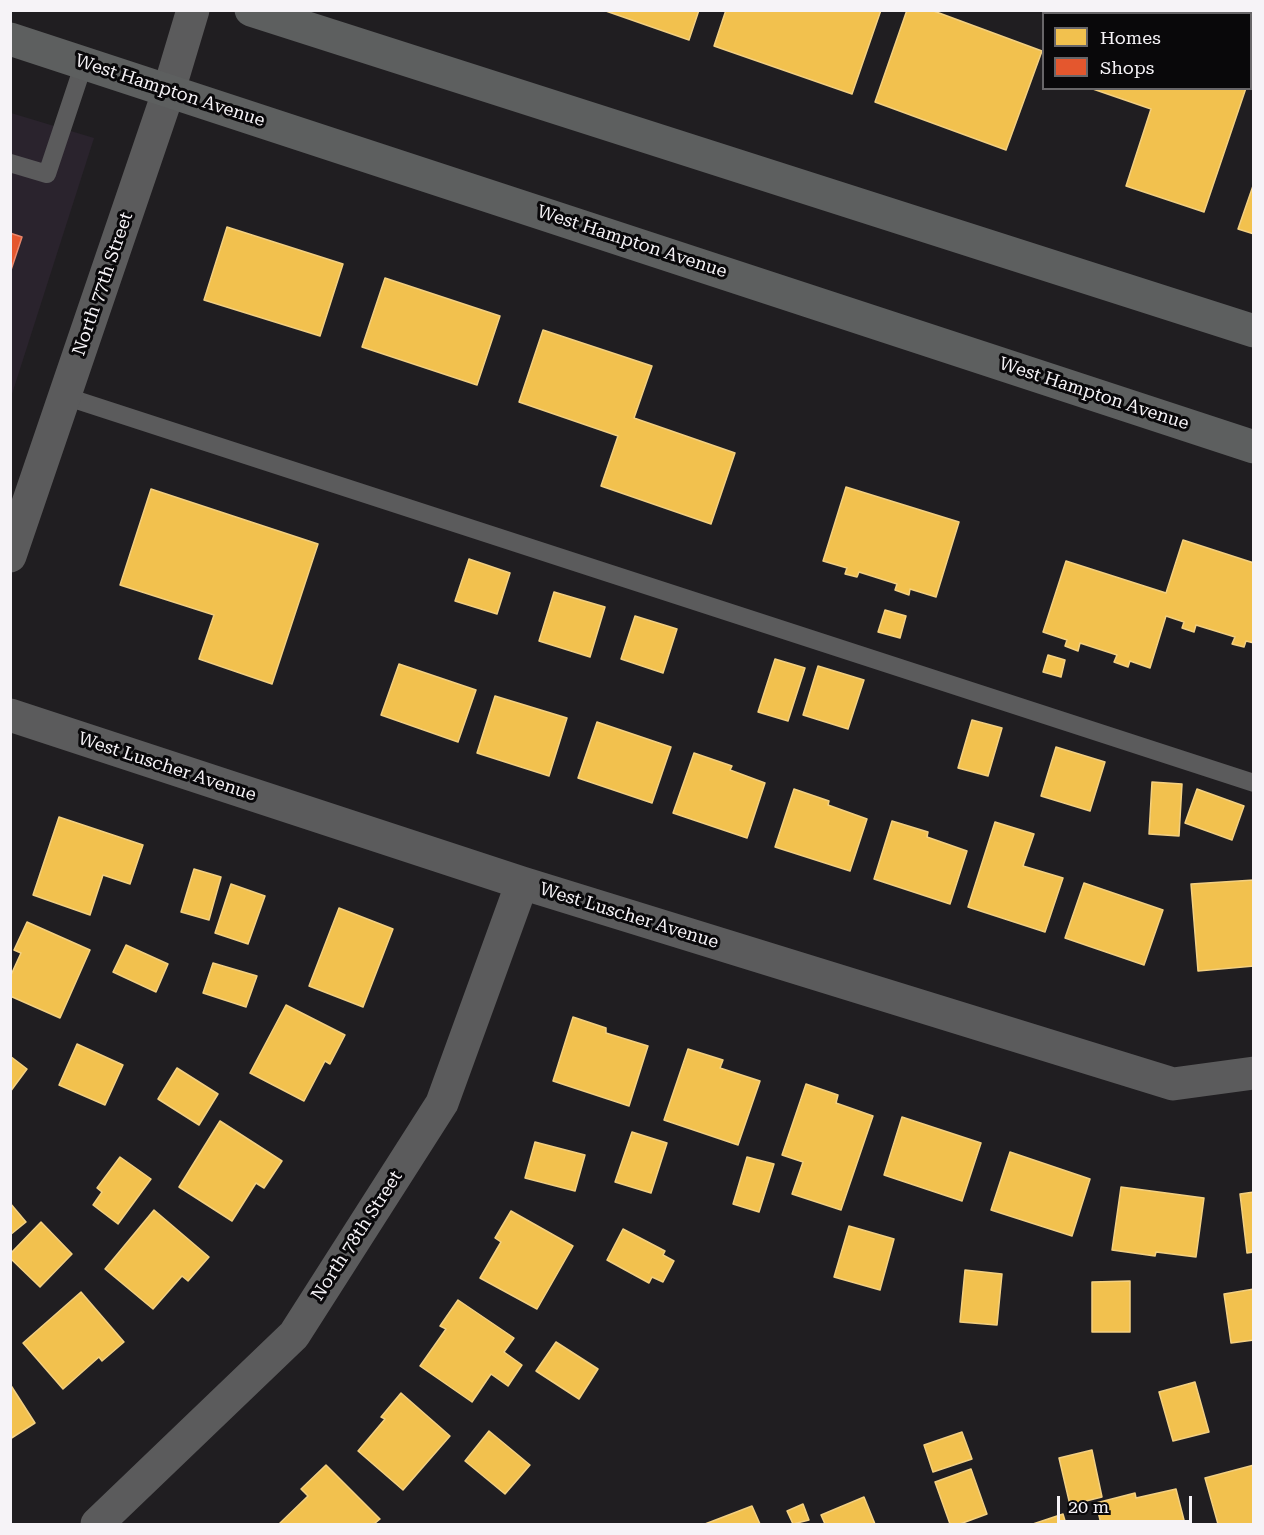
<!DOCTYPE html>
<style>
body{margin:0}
#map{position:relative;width:1264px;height:1535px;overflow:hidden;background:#201e21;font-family:"Roboto Serif",serif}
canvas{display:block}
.frame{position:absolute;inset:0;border:12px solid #f6f3f7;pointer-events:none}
.legend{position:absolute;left:1042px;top:12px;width:210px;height:78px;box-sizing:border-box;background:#09080a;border:2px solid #686669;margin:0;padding:8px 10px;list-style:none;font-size:18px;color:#f6f3f7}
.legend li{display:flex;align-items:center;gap:12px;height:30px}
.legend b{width:30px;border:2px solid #686669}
.scale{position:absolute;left:1057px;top:1496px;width:135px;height:27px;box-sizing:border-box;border:3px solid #f6f3f7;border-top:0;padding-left:8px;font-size:18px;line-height:21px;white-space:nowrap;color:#f6f3f7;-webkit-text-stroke:4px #09080a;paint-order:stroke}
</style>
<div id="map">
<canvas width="1264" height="1535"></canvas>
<div class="frame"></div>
<ul class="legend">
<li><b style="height:16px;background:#f2c14e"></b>Homes</li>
<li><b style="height:16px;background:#e4572e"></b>Shops</li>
</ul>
<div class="scale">20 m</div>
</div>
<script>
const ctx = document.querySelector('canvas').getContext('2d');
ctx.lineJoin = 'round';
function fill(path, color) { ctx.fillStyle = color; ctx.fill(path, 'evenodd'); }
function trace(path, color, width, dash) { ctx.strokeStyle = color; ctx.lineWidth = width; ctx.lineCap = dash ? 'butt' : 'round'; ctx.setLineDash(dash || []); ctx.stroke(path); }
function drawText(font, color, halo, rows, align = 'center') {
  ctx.font = font + ' "Roboto Serif",serif'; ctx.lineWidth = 6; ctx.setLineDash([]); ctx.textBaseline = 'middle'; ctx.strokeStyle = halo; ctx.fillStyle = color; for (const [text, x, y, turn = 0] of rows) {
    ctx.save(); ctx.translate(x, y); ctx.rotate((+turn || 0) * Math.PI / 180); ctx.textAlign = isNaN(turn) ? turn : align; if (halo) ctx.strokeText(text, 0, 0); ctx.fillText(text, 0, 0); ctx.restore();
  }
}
fill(new Path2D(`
 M 11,113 L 94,138 L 11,397 Z`), '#2a232d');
const homes = new Path2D(`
 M 603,10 L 699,10 L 689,40 Z
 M 726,10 L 881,10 L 852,94 L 714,46 Z
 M 907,10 L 931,10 L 1042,51 L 1006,150 L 875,102 Z
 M 1078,10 L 1112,10 L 1121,14 L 1077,14 Z
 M 1090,88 L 1246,88 L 1204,212 L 1126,186 L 1151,109 Z
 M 1254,183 L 1254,234 L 1238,229 Z
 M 227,227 L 343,264 L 320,336 L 204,300 Z
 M 385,278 L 500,316 L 477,385 L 362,347 Z
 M 543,330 L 652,366 L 634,418 L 735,453 L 711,524 L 601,486 L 618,436 L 519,402 Z
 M 846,487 L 959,522 L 936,597 L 910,589 L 909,595 L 895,590 L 897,584 L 859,572 L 857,577 L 845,574 L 847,568 L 823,561 Z
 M 151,489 L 318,544 L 272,684 L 199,659 L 214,615 L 120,585 Z
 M 1183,540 L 1254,563 L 1254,643 L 1246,641 L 1244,647 L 1232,644 L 1235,637 L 1196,625 L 1194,632 L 1182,628 L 1184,622 L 1166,616 L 1150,668 L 1130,661 L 1128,667 L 1114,662 L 1117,655 L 1080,643 L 1078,651 L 1065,646 L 1067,640 L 1043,632 L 1066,561 L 1166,593 Z
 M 469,559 L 510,573 L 497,614 L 455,601 Z
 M 554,592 L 605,607 L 590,657 L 539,641 Z
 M 885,610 L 906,616 L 900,638 L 878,632 Z
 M 635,616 L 677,629 L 663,673 L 621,659 Z
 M 1048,655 L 1065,660 L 1061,677 L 1043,672 Z
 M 775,659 L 805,668 L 788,721 L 758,712 Z
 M 399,664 L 476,690 L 458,742 L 381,715 Z
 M 818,666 L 864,680 L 848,729 L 803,715 Z
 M 495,696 L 567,718 L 549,776 L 477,753 Z
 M 972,720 L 1002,728 L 988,776 L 958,768 Z
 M 597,722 L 671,747 L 652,803 L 578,778 Z
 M 1056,747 L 1105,762 L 1090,811 L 1041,796 Z
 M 694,753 L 732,766 L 730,770 L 765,783 L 747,838 L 673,813 Z
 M 1152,782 L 1182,784 L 1179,836 L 1149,834 Z
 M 794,789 L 829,801 L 828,805 L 867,819 L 850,871 L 775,847 Z
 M 1197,789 L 1244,806 L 1232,840 L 1185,823 Z
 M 59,817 L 143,845 L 130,884 L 103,875 L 90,915 L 33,895 Z
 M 892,821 L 928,832 L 927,837 L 967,851 L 950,904 L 874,879 Z
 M 995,822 L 1034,834 L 1023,866 L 1063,878 L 1045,932 L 968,907 Z
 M 194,869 L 221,877 L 209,920 L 181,912 Z
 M 1254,880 L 1254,966 L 1198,971 L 1191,884 Z
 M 1084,883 L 1163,910 L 1144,965 L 1065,938 Z
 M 231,884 L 265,896 L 248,944 L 215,933 Z
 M 339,908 L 393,929 L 363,1007 L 309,986 Z
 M 27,922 L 90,950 L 60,1018 L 10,996 L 10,977 L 21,953 L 14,950 Z
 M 126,945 L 168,964 L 156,992 L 113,972 Z
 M 213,963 L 257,976 L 246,1007 L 203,993 Z
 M 286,1005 L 345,1035 L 330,1064 L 325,1061 L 304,1101 L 250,1073 Z
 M 573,1017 L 606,1028 L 606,1033 L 648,1046 L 629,1106 L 553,1081 Z
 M 77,1044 L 123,1065 L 105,1105 L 59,1085 Z
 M 688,1049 L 723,1060 L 720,1068 L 760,1081 L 738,1145 L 664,1120 Z
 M 10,1056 L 27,1069 L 10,1092 Z
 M 177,1068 L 218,1094 L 199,1125 L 158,1099 Z
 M 806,1084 L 838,1095 L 836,1103 L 873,1116 L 841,1210 L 792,1194 L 803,1162 L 782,1155 Z
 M 902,1117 L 981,1143 L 962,1201 L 884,1175 Z
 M 220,1121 L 282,1161 L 264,1188 L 256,1183 L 232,1221 L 179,1187 Z
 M 632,1132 L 667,1143 L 651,1193 L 615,1182 Z
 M 535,1142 L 585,1155 L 575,1191 L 525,1178 Z
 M 1010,1152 L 1090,1179 L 1072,1236 L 991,1210 Z
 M 120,1157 L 151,1179 L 118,1224 L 93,1205 L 102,1192 L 97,1188 Z
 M 747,1157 L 774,1164 L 759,1212 L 733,1204 Z
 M 1121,1187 L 1204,1198 L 1196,1257 L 1156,1252 L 1155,1256 L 1112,1250 Z
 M 1254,1192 L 1254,1252 L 1247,1253 L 1240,1194 Z
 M 10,1203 L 26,1222 L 10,1235 Z
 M 154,1210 L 209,1257 L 188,1281 L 182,1276 L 153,1309 L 105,1269 Z
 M 511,1211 L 573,1246 L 537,1309 L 480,1278 L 501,1242 L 495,1238 Z
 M 41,1222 L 72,1254 L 40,1287 L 10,1258 L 10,1254 Z
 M 849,1226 L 894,1239 L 880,1290 L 834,1277 Z
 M 623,1229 L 665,1251 L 663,1255 L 674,1261 L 663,1282 L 652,1277 L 649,1283 L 607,1260 Z
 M 965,1270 L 1002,1274 L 997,1325 L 960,1322 Z
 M 1130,1281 L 1130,1332 L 1092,1332 L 1092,1282 Z
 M 1254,1289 L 1254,1340 L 1231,1343 L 1224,1294 Z
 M 81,1292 L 124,1342 L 102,1361 L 99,1357 L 63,1389 L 23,1343 Z
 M 458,1300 L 514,1338 L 504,1352 L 522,1365 L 508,1386 L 491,1374 L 472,1402 L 420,1366 L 446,1329 L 440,1326 Z
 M 556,1342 L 598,1369 L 579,1399 L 536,1371 Z
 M 1195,1382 L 1209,1432 L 1173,1441 L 1159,1392 Z
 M 10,1384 L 35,1423 L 10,1439 Z
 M 401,1393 L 450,1436 L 403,1490 L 358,1451 L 385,1419 L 381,1417 Z
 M 489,1431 L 530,1465 L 505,1494 L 465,1461 Z
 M 962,1432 L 972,1459 L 933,1472 L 924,1445 Z
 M 1092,1450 L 1102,1497 L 1070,1505 L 1059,1458 Z
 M 326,1465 L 380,1519 L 374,1524 L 279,1524 L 308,1496 L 301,1489 Z
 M 1254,1465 L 1254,1524 L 1218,1524 L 1205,1478 Z
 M 971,1469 L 987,1514 L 960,1524 L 950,1524 L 935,1482 Z
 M 1176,1489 L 1185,1524 L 1101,1524 L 1096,1503 L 1135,1493 L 1136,1498 Z
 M 864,1497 L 875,1524 L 825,1524 L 821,1515 Z
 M 803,1504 L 809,1520 L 793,1524 L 787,1511 Z
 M 752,1506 L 760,1524 L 705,1524 Z
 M 1063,1514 L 1066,1524 L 1033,1524 Z`);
fill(homes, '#f2c14e');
trace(homes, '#f3d081', 1.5);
const shops = new Path2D(`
 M 10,233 L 22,237 L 10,273 Z`);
fill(shops, '#e4572e');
trace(shops, '#e9866a', 1.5);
trace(new Path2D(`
 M 10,163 L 47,174 L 84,63
 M 64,396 L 1254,783`), '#5b5b5c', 18);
trace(new Path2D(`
 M 10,556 L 169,90 L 193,10
 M 10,715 L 522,883 L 1173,1084 L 1254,1073
 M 97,1524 L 294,1335 L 442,1103 L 522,883`), '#5b5b5c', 33);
trace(new Path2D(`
 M 251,10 L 1254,331
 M 10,39 L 1254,447`), '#5d5f5f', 33);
drawText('18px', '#f6f3f7', '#09080a', [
 ["West Hampton Avenue",170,91,18],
 ["West Hampton Avenue",632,242,18],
 ["North 77th Street",103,284,-71],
 ["West Hampton Avenue",1094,394,18],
 ["West Luscher Avenue",167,767,18],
 ["West Luscher Avenue",629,916,17],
 ["North 78th Street",357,1236,-57]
]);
</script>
